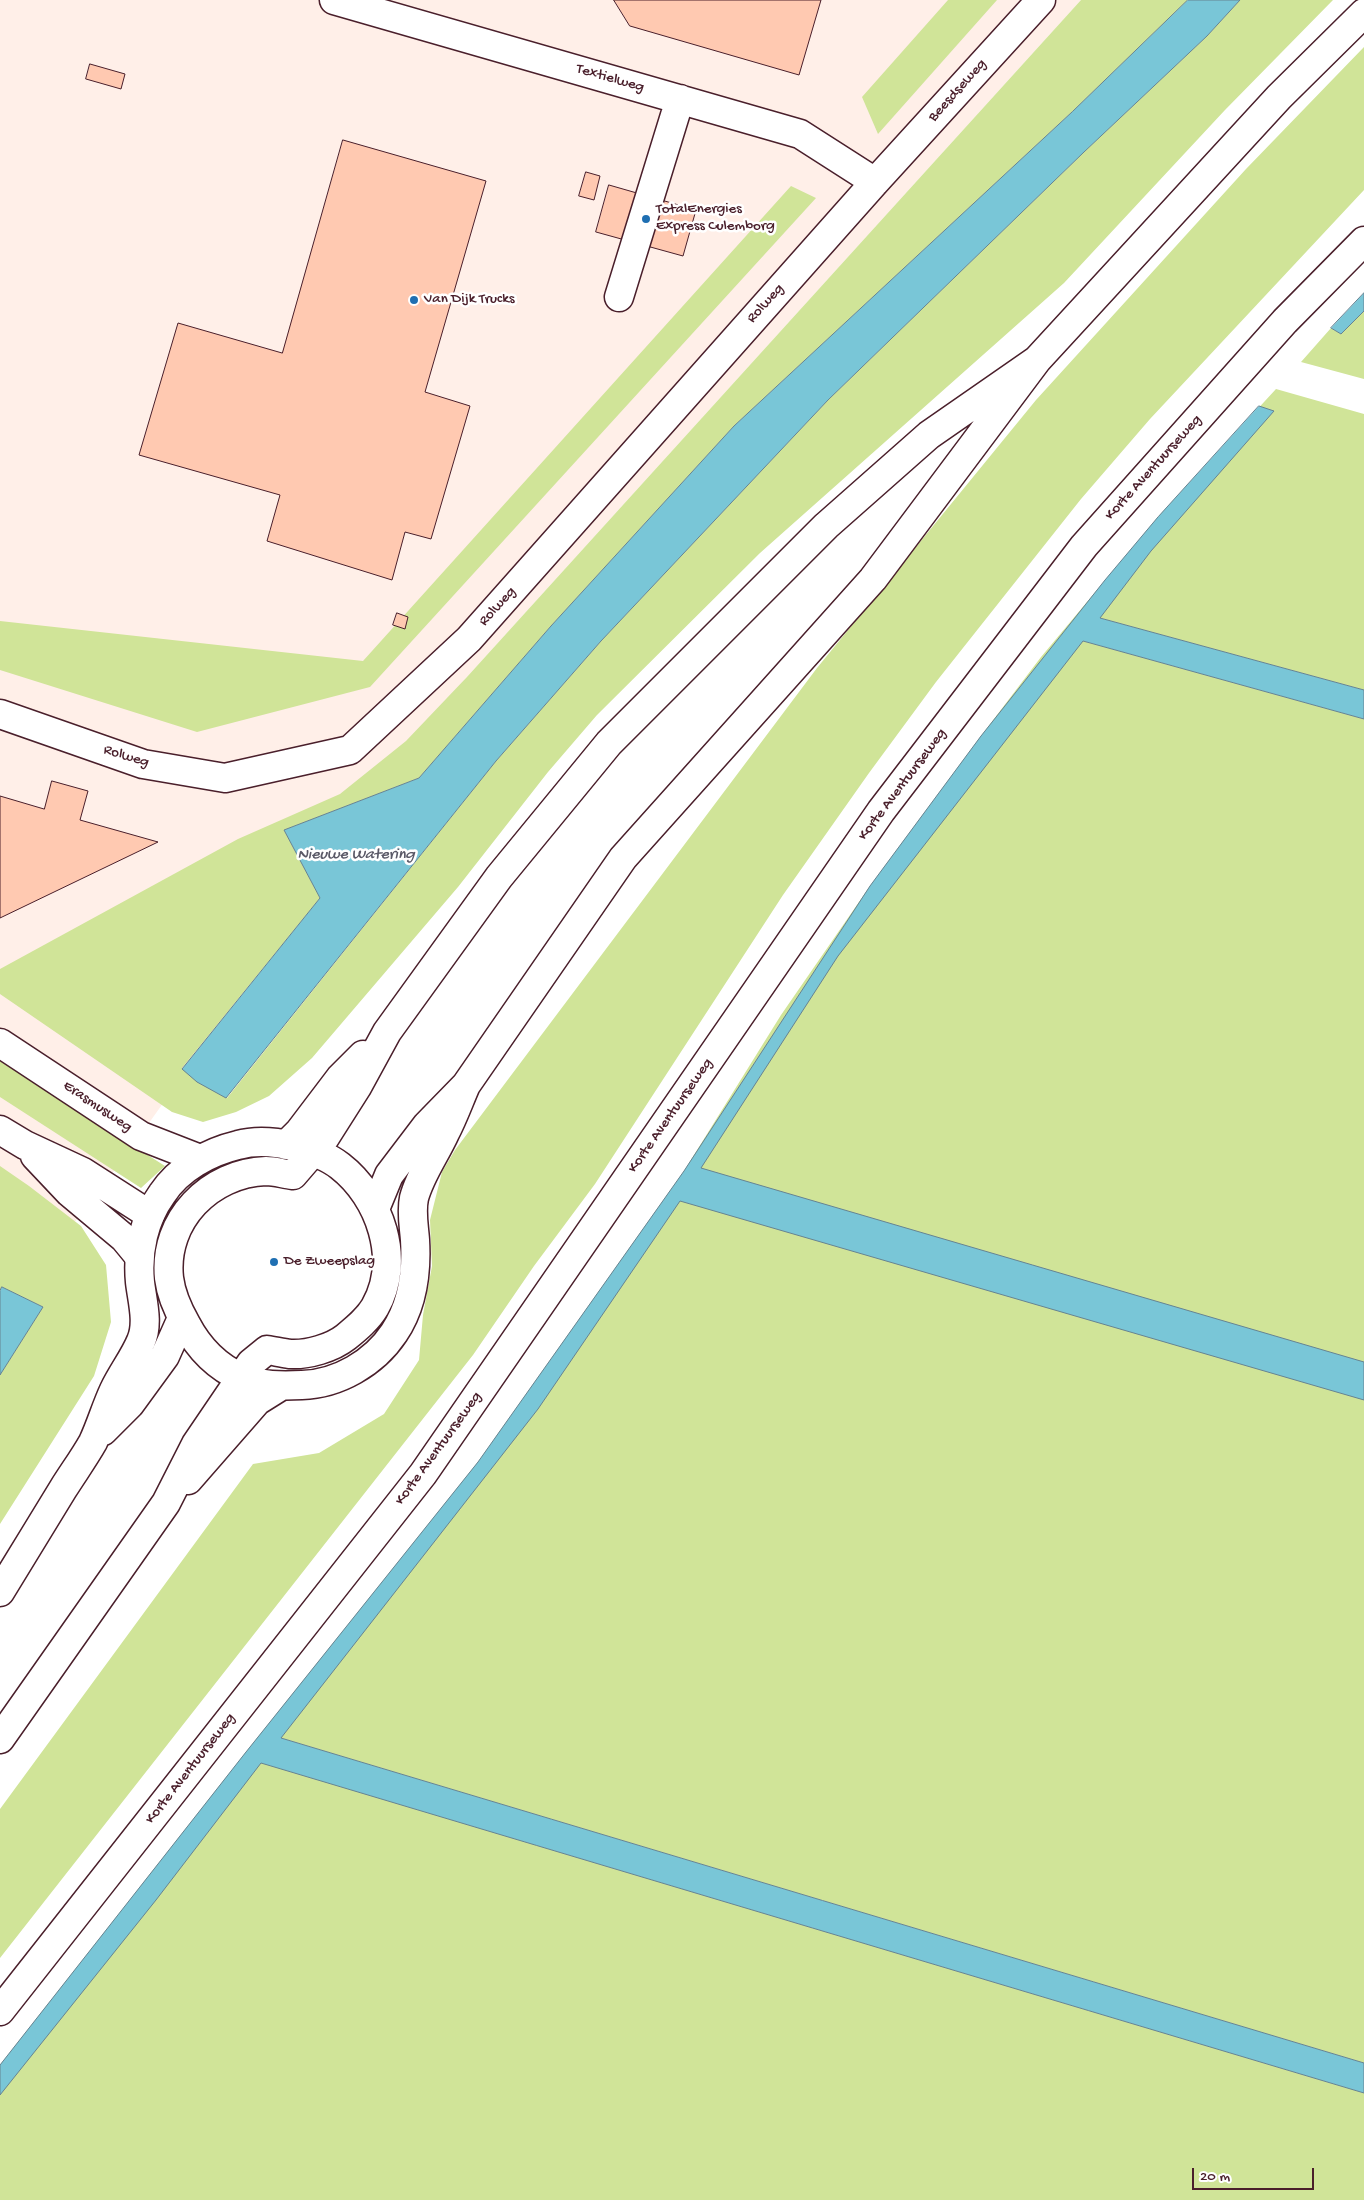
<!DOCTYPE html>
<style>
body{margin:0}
#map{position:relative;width:1364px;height:2200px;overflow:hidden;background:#fff;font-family:"Gochi Hand",sans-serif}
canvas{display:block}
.scale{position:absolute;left:1192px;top:2168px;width:122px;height:22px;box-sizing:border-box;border:2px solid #4a1f2b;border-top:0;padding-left:6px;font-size:15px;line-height:18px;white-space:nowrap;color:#4a1f2b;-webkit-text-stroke:4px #fff;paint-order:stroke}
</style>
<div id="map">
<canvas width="1364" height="2200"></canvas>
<div class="scale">20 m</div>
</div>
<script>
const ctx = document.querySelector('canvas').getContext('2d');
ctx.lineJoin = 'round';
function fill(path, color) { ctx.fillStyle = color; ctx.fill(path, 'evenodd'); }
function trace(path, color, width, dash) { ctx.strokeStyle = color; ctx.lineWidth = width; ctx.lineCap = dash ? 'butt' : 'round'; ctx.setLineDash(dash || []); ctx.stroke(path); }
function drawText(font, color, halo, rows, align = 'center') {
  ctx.font = font + ' "Gochi Hand",sans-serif'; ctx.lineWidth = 5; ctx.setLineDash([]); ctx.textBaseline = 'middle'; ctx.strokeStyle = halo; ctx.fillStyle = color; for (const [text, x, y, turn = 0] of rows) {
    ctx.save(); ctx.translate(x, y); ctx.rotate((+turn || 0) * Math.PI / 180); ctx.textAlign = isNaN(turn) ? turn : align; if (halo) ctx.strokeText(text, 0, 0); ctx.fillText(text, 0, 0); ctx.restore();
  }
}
fill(new Path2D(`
 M 0,0 L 1081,0 L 466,678 L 124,1158 L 0,1319 Z`), '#ffefe8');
fill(new Path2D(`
 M 948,0 L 997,0 L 878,134 L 862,97 Z
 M 1081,0 L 1188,0 L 1072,112 L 734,426 L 551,626 L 419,778 L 284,830 L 320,898 L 182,1068 L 227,1098 L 496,761 L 601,641 L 828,400 L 1084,152 L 1207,36 L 1240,0 L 1333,0 L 1225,110 L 1064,283 L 760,553 L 597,715 L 548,772 L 458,887 L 312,1058 L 269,1096 L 236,1112 L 203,1122 L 172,1112 L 0,994 L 0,969 L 238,839 L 340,794 L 406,741 L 466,678 Z
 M 1364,47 L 1364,190 L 1150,419 L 1081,499 L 936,682 L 869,773 L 783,895 L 595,1184 L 534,1266 L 473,1355 L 0,1958 L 0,1809 L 253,1464 L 319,1453 L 384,1414 L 419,1360 L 423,1315 L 432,1266 L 430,1220 L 442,1172 L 455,1150 L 817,668 L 1036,400 L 1246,169 Z
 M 791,186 L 816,198 L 370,687 L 197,732 L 0,670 L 0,621 L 363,661 Z
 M 1364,311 L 1364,379 L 1301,362 L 1331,328 L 1341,334 Z
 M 1276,389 L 1364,414 L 1364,690 L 1100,618 L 1083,641 L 1364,719 L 1364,2063 L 281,1738 L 262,1763 L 1364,2093 L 1364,2200 L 0,2200 L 0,2065 L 246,1752 L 478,1462 L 684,1171 L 781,1015 L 870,886 L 981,736 L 1041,657 L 1158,517 Z
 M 0,1061 L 165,1166 L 141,1188 L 0,1097 Z
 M 0,1166 L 29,1186 L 81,1226 L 106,1265 L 111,1322 L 94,1376 L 0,1524 L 0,1375 L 43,1307 L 2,1287 L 0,1291 Z`), '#d0e498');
const water = new Path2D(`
 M 1188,0 L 1240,0 L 1207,36 L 1084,152 L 828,400 L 601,641 L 496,761 L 226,1098 L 197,1082 L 182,1069 L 320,898 L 284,830 L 419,778 L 551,626 L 734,426 L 1072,112 Z
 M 1364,293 L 1364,311 L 1341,334 L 1331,328 Z
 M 1259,406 L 1274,411 L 1151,551 L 1100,618 L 1364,690 L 1364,719 L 1083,641 L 838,956 L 701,1168 L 1364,1362 L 1364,1400 L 680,1201 L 538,1409 L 281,1738 L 1364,2063 L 1364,2093 L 261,1763 L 156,1900 L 0,2095 L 0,2065 L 246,1752 L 478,1462 L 684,1171 L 870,886 L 981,736 L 1105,580 L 1158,517 Z
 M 2,1287 L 43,1307 L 0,1375 L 0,1291 Z`);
fill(water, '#79c6d7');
trace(water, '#668392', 1);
const building = new Path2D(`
 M 614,0 L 821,0 L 799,75 L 630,26 Z
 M 90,64 L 125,74 L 121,89 L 86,79 Z
 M 343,140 L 486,181 L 425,392 L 470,406 L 431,539 L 405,532 L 392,580 L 267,541 L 280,495 L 139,455 L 178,323 L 282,353 Z
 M 586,172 L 600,176 L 594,200 L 579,196 Z
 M 609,185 L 696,210 L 683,256 L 596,232 Z
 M 397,613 L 408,617 L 405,629 L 393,625 Z
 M 52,781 L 88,791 L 80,820 L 158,842 L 0,918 L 0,796 L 44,809 Z`);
fill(building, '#ffc9b1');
trace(building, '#4a1f2b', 1);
const minor = new Path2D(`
 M 334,0 L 800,134 L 875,182
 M 619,297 L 680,99
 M 0,714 L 143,764 L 225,778 L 350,750 L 469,639 L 875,182 L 1041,0
 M 0,1043 L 141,1136 L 200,1159
 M 0,1130 L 25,1145 L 83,1172 L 150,1215
 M 35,1156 L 69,1192 L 124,1238 L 138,1255
 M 0,2011 L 423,1474 L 881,811 L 1084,546 L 1285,321 L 1364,241`);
const major = new Path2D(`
 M 466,1085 C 459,1101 453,1118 445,1133 C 435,1155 420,1175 414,1198 C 411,1212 414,1226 415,1240 C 417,1273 413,1305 394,1333 C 374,1363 338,1384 302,1385 C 281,1386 261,1386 242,1378 C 217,1367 198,1347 186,1324 C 178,1310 171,1294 169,1278 C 163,1220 210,1173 266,1171 C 275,1171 284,1174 293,1175 L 324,1139 L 357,1087 L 387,1032 L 499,877 L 609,743 L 826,526 L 929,435 L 1037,360
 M 286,1145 L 299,1132 L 340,1078 L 363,1055
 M 375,1209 L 389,1175 L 427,1125 L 466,1085 L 623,858 L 873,579 L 1037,360 L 1279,97 L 1364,13
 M 103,1431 L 130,1404 L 165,1356 L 182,1318
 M 188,1480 L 257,1401 L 281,1386
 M 0,1592 C 21,1558 42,1523 63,1489 C 73,1473 84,1458 93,1442 C 101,1425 106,1407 114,1390 C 122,1373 134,1358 141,1341 C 149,1323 142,1300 140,1282 C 137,1251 144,1219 162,1194 C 179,1168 209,1152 238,1145 C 256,1140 276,1142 293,1146 C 310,1150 326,1155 340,1166 C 380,1197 402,1260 375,1307 C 368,1319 357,1328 346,1337 C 332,1348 308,1355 290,1354 C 282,1353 274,1351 267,1350 L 251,1363 L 196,1444 L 166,1503 L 0,1739`);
trace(minor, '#4a1f2b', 31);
trace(major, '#4a1f2b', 31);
trace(minor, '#fff', 28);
trace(major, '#fff', 28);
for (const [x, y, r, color] of [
 [646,219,5,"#1f6fb2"],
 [414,300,5,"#1f6fb2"],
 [274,1262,5,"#1f6fb2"]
]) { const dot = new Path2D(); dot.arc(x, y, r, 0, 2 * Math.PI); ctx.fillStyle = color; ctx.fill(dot); trace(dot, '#fff', 2); }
drawText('15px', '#4a1f2b', '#fff', [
 ["Textielweg",610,79,16],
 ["Beesdseweg",958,91,-48],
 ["Rolweg",766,304,-48],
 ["Korte Aventuurseweg",1154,468,-48],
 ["Rolweg",498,607,-48],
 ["Rolweg",126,757,17],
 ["Korte Aventuurseweg",903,785,-53],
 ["Erasmusweg",97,1107,34],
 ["Korte Aventuurseweg",671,1116,-55],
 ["Korte Aventuurseweg",439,1449,-54],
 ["Korte Aventuurseweg",191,1769,-52]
]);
drawText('15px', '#4a1f2b', '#fff', [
 ["TotalEnergies",656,210],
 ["Express Culemborg",656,227],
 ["Van Dijk Trucks",424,300],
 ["De Zweepslag",284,1262]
], 'left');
drawText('italic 16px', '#5a5967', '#fff', [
 ["Nieuwe Watering",356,856]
]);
</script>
